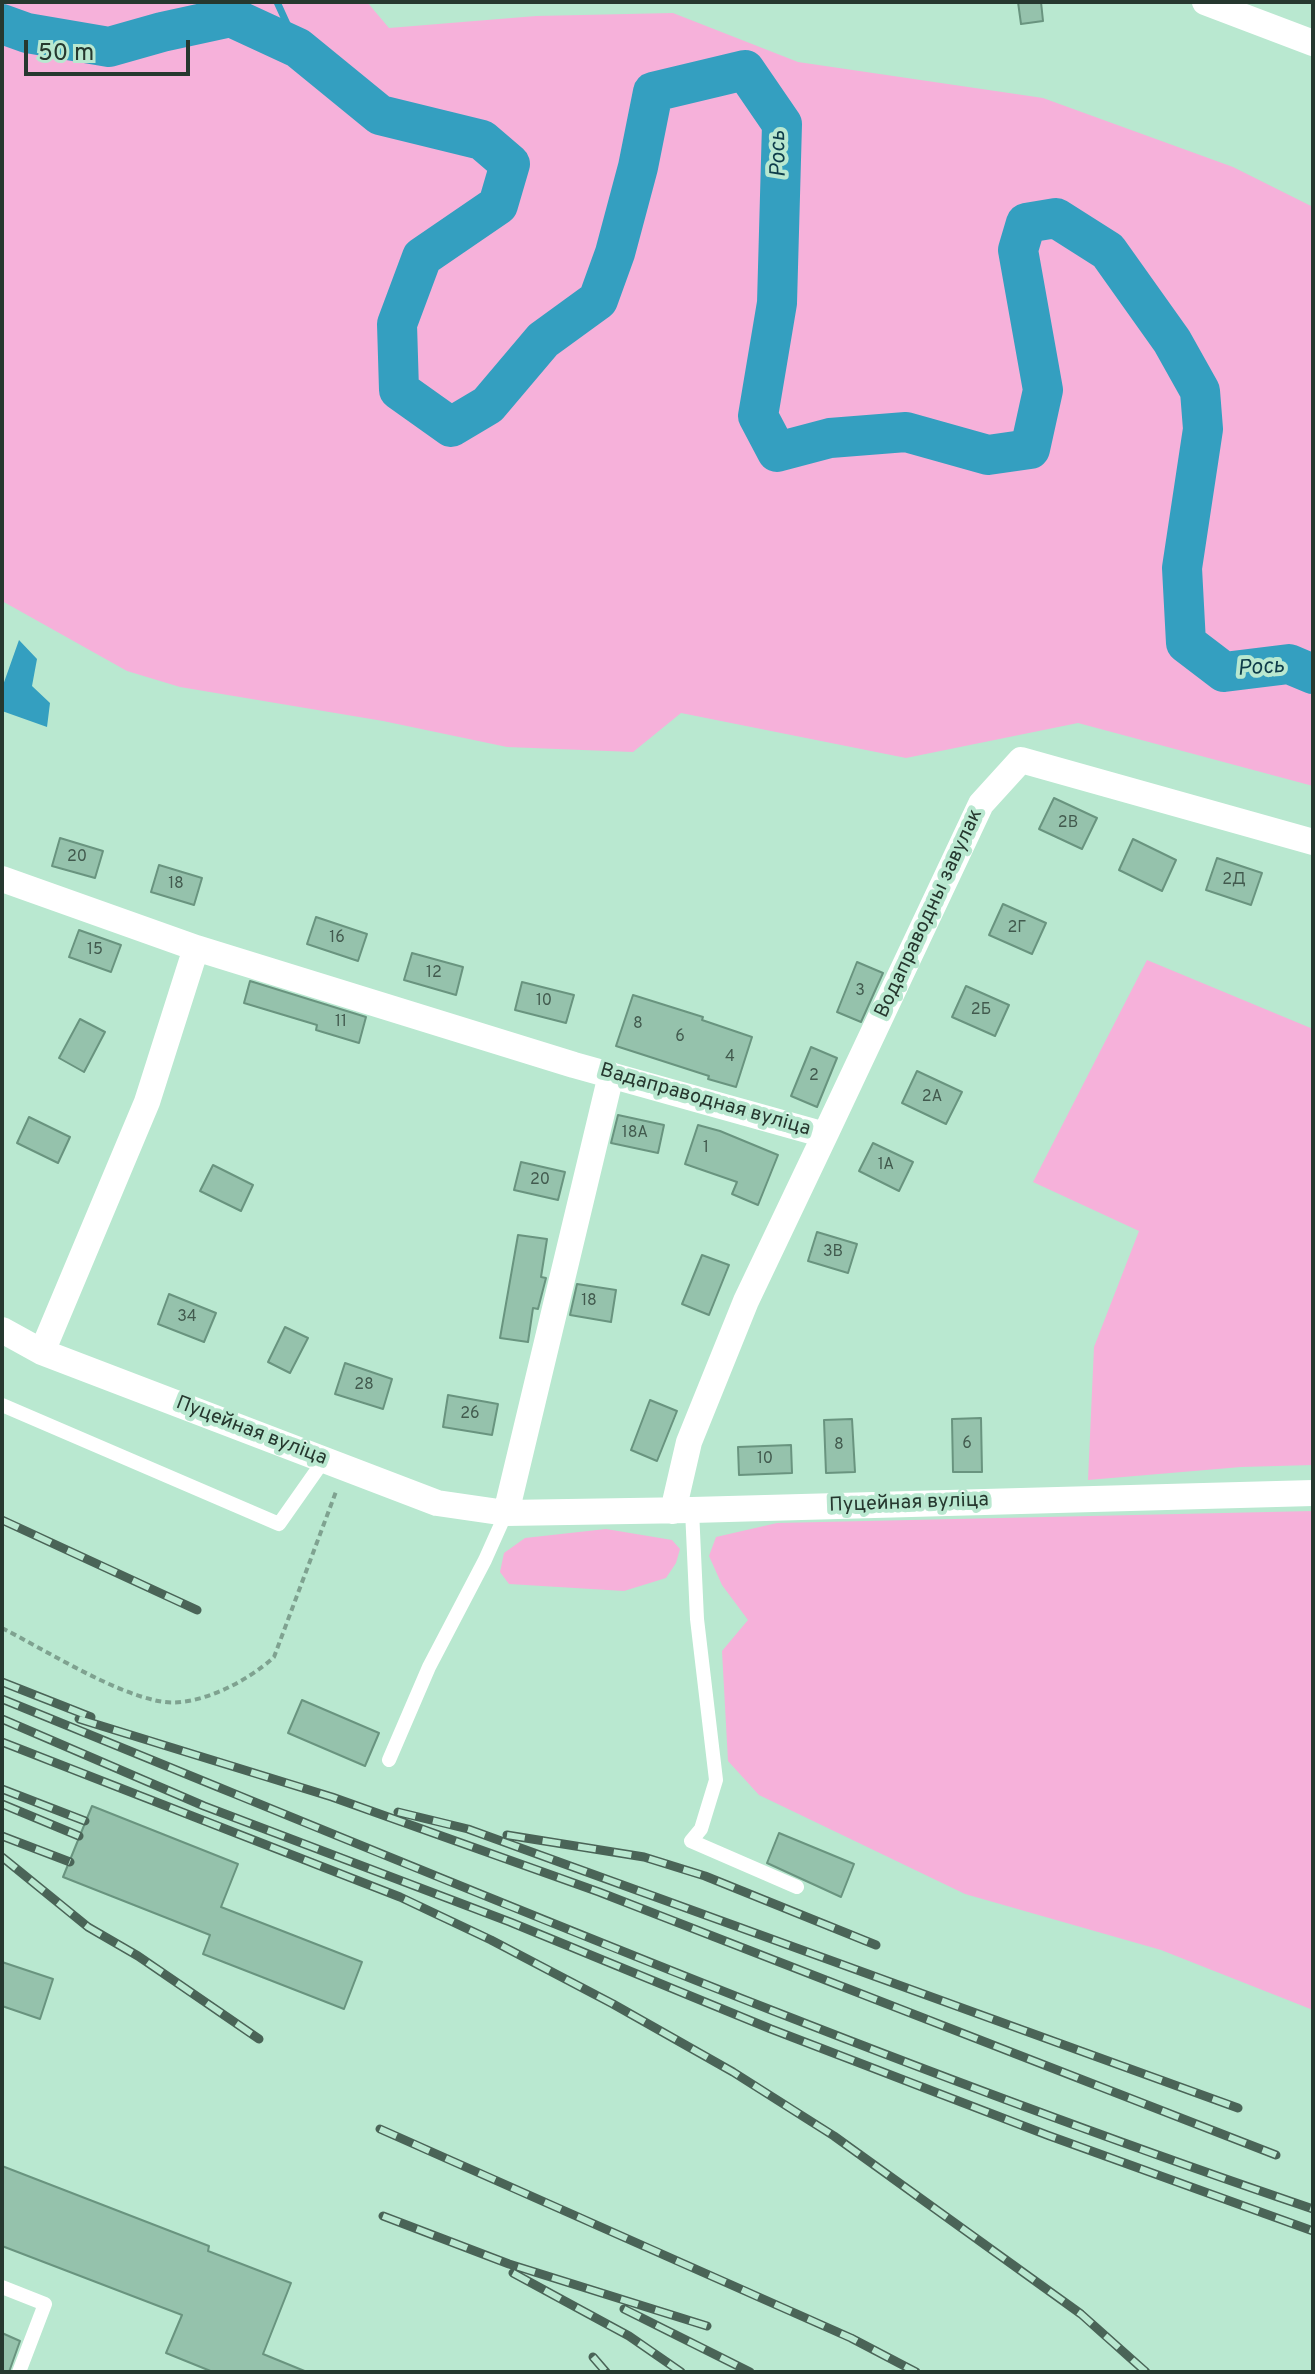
<!DOCTYPE html>
<meta charset="utf-8">
<style>
body{margin:0}
#map{position:relative;width:1315px;height:2374px;overflow:hidden;background:#b9e8d0;font-family:Overpass,sans-serif}
canvas{display:block}
.frame{position:absolute;inset:0;border:4px solid #26382f;pointer-events:none}
.scale{position:absolute;left:24px;top:40px;width:166px;height:36px;box-sizing:border-box;border:4px solid #26382f;border-top:0;padding-left:10px;font-size:24px;line-height:28px;white-space:nowrap;color:#26382f;-webkit-text-stroke:6px #b9e8d0;paint-order:stroke}
</style>
<div id="map">
<canvas width="1315" height="2374"></canvas>
<div class="frame"></div>
<div class="scale">50 m</div>
</div>
<script>
const ctx = document.querySelector('canvas').getContext('2d');
ctx.lineJoin = 'round';
function fill(path, color) { ctx.fillStyle = color; ctx.fill(path, 'evenodd'); }
function trace(path, color, width, dash) { ctx.strokeStyle = color; ctx.lineWidth = width; ctx.lineCap = dash ? 'butt' : 'round'; ctx.setLineDash(dash || []); ctx.stroke(path); }
function drawText(font, color, halo, rows, align = 'center') {
  ctx.font = font + ' Overpass,sans-serif'; ctx.lineWidth = 8; ctx.setLineDash([]); ctx.textBaseline = 'middle'; ctx.strokeStyle = halo; ctx.fillStyle = color; for (const [text, x, y, turn = 0] of rows) {
    ctx.save(); ctx.translate(x, y); ctx.rotate((+turn || 0) * Math.PI / 180); ctx.textAlign = isNaN(turn) ? turn : align; if (halo) ctx.strokeText(text, 0, 0); ctx.fillText(text, 0, 0); ctx.restore();
  }
}
fill(new Path2D(`
 M 2,2 L 367,2 L 389,28 L 536,16 L 673,13 L 798,62 L 1043,98 L 1233,167 L 1313,207 L 1313,786 L 1078,723 L 906,758 L 681,713 L 633,752 L 507,747 L 383,721 L 180,687 L 127,671 L 2,601 Z
 M 1147,960 L 1313,1029 L 1313,1465 L 1241,1467 L 1088,1480 L 1094,1347 L 1139,1231 L 1033,1182 Z
 M 1313,1511 L 1313,2010 L 1161,1950 L 965,1894 L 759,1795 L 728,1761 L 722,1651 L 748,1620 L 722,1585 L 709,1556 L 716,1537 L 777,1523 Z
 M 606,1529 L 672,1540 L 680,1549 L 676,1563 L 666,1578 L 624,1591 L 509,1584 L 500,1572 L 504,1553 L 525,1538 Z`), '#f6b1da');
fill(new Path2D(`
 M 19,640 L 37,659 L 32,686 L 50,703 L 47,727 L 2,711 L 2,688 Z`), '#349fc0');
trace(new Path2D(`
 M 277,2 L 298,48`), '#349fc0', 7);
trace(new Path2D(`
 M 2,24 L 27,33 L 109,47 L 162,32 L 231,17 L 298,48 L 380,115 L 482,140 L 510,164 L 498,205 L 422,257 L 397,324 L 399,390 L 451,427 L 488,405 L 543,340 L 598,300 L 615,253 L 638,167 L 653,92 L 745,70 L 782,124 L 777,303 L 758,416 L 777,452 L 830,438 L 906,432 L 988,455 L 1030,449 L 1043,390 L 1018,250 L 1026,223 L 1056,218 L 1108,251 L 1172,341 L 1200,391 L 1203,429 L 1182,568 L 1186,643 L 1224,672 L 1289,664 L 1313,674`), '#349fc0', 40);
const building = new Path2D(`
 M 1018,2 L 1041,2 L 1043,21 L 1021,24 Z
 M 1054,798 L 1097,818 L 1082,849 L 1039,829 Z
 M 60,838 L 103,851 L 95,878 L 52,866 Z
 M 1133,839 L 1176,860 L 1162,891 L 1119,870 Z
 M 1217,858 L 1262,873 L 1251,905 L 1206,890 Z
 M 159,865 L 202,878 L 194,905 L 151,892 Z
 M 1003,904 L 1046,923 L 1032,954 L 989,935 Z
 M 316,917 L 367,934 L 358,961 L 307,944 Z
 M 79,930 L 121,945 L 111,972 L 69,957 Z
 M 412,953 L 463,967 L 456,995 L 404,980 Z
 M 857,962 L 883,973 L 861,1022 L 837,1012 Z
 M 250,981 L 366,1017 L 359,1043 L 316,1030 L 317,1025 L 244,1003 Z
 M 522,982 L 574,995 L 566,1023 L 515,1010 Z
 M 966,986 L 1009,1005 L 995,1036 L 952,1017 Z
 M 633,995 L 703,1017 L 702,1020 L 752,1037 L 736,1087 L 708,1079 L 709,1076 L 616,1046 Z
 M 80,1019 L 105,1032 L 84,1072 L 59,1058 Z
 M 811,1047 L 837,1058 L 817,1107 L 791,1096 Z
 M 917,1071 L 962,1092 L 946,1124 L 902,1103 Z
 M 618,1115 L 664,1125 L 658,1153 L 611,1143 Z
 M 29,1117 L 70,1137 L 58,1163 L 17,1143 Z
 M 698,1125 L 720,1131 L 778,1155 L 758,1205 L 732,1194 L 737,1182 L 685,1164 Z
 M 873,1143 L 913,1162 L 899,1191 L 859,1171 Z
 M 521,1162 L 565,1172 L 558,1200 L 514,1190 Z
 M 213,1165 L 253,1185 L 241,1211 L 200,1191 Z
 M 817,1232 L 857,1244 L 848,1273 L 808,1261 Z
 M 518,1235 L 547,1239 L 541,1277 L 546,1278 L 538,1309 L 533,1308 L 528,1342 L 500,1338 Z
 M 702,1255 L 729,1265 L 709,1315 L 682,1304 Z
 M 577,1284 L 616,1290 L 611,1322 L 570,1315 Z
 M 169,1294 L 216,1313 L 204,1342 L 158,1324 Z
 M 285,1327 L 308,1338 L 290,1373 L 268,1362 Z
 M 345,1363 L 392,1379 L 383,1409 L 335,1394 Z
 M 448,1395 L 498,1404 L 492,1435 L 443,1427 Z
 M 650,1400 L 677,1411 L 657,1461 L 631,1450 Z
 M 981,1418 L 982,1472 L 953,1472 L 952,1419 Z
 M 852,1419 L 855,1472 L 826,1473 L 824,1420 Z
 M 791,1445 L 792,1473 L 739,1475 L 738,1447 Z
 M 302,1700 L 379,1733 L 365,1766 L 288,1733 Z
 M 92,1806 L 238,1864 L 221,1907 L 362,1962 L 344,2009 L 203,1954 L 210,1935 L 63,1877 Z
 M 779,1833 L 854,1864 L 841,1897 L 767,1863 Z
 M 2,1962 L 53,1979 L 40,2019 L 2,2006 Z
 M 2,2166 L 209,2246 L 208,2251 L 291,2283 L 263,2354 L 307,2372 L 213,2372 L 166,2353 L 182,2315 L 2,2246 Z
 M 2,2333 L 20,2341 L 9,2372 L 2,2372 Z`);
fill(building, '#95c2ac');
trace(building, '#69947f', 2);
trace(new Path2D(`
 M 2,1628 C 47,1651 110,1691 158,1701 C 195,1709 247,1682 274,1657 L 337,1489`), '#7fa290', 4, [6, 4]);
trace(new Path2D(`
 M 2,1405 L 279,1524 L 324,1460
 M 692,1510 L 697,1619 L 716,1780 L 701,1829 L 691,1841 L 797,1887
 M 389,1760 L 429,1667 L 485,1560 L 506,1513
 M 2,2287 L 45,2304 L 19,2372`), '#fff', 14);
trace(new Path2D(`
 M 1205,2 L 1313,43
 M 2,879 L 196,948
 M 825,1135 L 981,804 L 1021,760 L 1313,842
 M 2,1330 L 42,1352 L 437,1503 L 506,1513 L 692,1510 L 1313,1493
 M 42,1352 L 147,1102 L 196,948 L 574,1065 L 825,1135 L 746,1301 L 689,1442 L 673,1511
 M 506,1513 L 611,1075`), '#fff', 26);
const rail = new Path2D(`
 M 2,1520 L 197,1610
 M 2,1682 L 91,1717
 M 2,1699 C 436,1875 869,2059 1313,2209
 M 2,1719 L 204,1806 L 510,1922 L 771,2029 L 1047,2135 L 1313,2231
 M 79,1719 L 332,1797 L 599,1892 L 1276,2155
 M 2,1742 L 400,1897 L 491,1940 L 613,2004 L 733,2072 L 834,2136 L 1081,2314 L 1146,2372
 M 2,1789 L 85,1821
 M 2,1804 L 79,1836
 M 398,1812 L 468,1829 L 1238,2108
 M 507,1835 L 644,1857 L 705,1876 L 876,1945
 M 2,1836 L 70,1862
 M 2,1857 L 88,1927 L 138,1956 L 259,2039
 M 380,2129 L 851,2338 L 916,2372
 M 383,2216 L 509,2264 L 707,2326
 M 513,2273 L 629,2336 L 681,2372
 M 624,2309 L 750,2372
 M 593,2357 L 606,2372`);
trace(rail, '#4a6457', 9);
trace(rail, '#b9e8d0', 6, [18]);
drawText('16px', '#425a4e', null, [
 ["2В",1068,824],
 ["20",77,858],
 ["2Д",1234,881],
 ["18",176,885],
 ["2Г",1017,929],
 ["16",337,939],
 ["15",95,951],
 ["12",434,974],
 ["3",860,992],
 ["10",544,1002],
 ["2Б",981,1011],
 ["11",341,1023],
 ["8",638,1025],
 ["6",680,1038],
 ["4",730,1058],
 ["2",814,1077],
 ["2А",932,1098],
 ["18А",635,1134],
 ["1",706,1149],
 ["1А",886,1166],
 ["20",540,1181],
 ["3В",833,1253],
 ["18",589,1302],
 ["34",187,1318],
 ["28",364,1386],
 ["26",470,1415],
 ["6",967,1445],
 ["8",839,1446],
 ["10",765,1460]
]);
drawText('20px', '#26382f', '#b9e8d0', [
 ["Водаправодны завулак",930,914,-65],
 ["Вадаправодная вуліца",705,1101,16],
 ["Пуцейная вуліца",251,1432,21],
 ["Пуцейная вуліца",909,1504,-2]
]);
drawText('italic 22px', '#0e3c4a', '#b9e8d0', [
 ["Рось",780,154,-91],
 ["Рось",1261,669,-4]
]);
</script>
